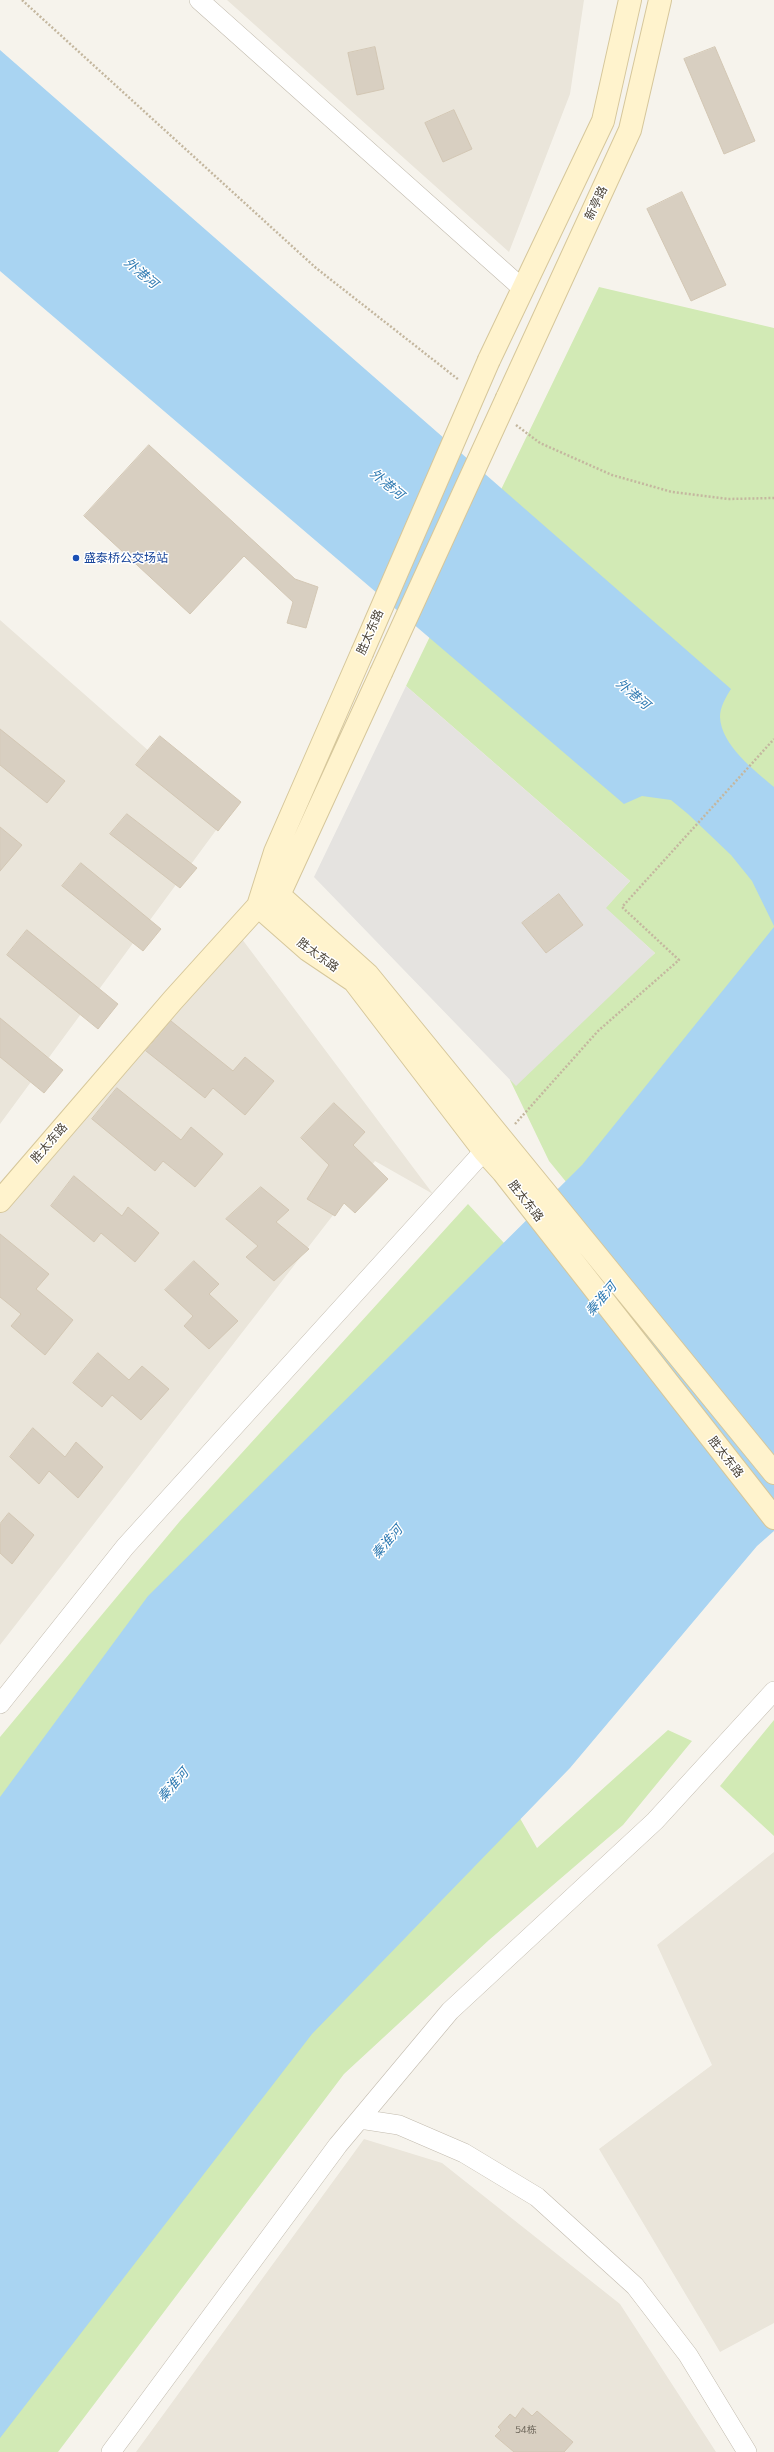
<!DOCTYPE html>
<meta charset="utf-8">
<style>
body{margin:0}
canvas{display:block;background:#f6f3ec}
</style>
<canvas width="774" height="2452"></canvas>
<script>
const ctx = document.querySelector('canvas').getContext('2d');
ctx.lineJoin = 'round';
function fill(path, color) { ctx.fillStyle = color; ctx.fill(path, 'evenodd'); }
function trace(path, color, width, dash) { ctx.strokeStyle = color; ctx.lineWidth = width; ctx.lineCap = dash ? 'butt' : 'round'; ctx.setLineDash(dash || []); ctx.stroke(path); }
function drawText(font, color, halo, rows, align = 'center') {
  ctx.font = font + ' Commissioner,"Noto Sans SC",sans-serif'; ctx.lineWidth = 3; ctx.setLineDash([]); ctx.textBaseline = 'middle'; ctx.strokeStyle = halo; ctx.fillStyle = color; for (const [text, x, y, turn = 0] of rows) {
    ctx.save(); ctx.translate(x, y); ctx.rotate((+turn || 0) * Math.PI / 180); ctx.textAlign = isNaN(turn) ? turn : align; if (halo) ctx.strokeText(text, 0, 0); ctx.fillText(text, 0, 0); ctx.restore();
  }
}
fill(new Path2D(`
 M 227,0 L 584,0 L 570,94 L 509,252 Z
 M 0,620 L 225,818 L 0,1124 Z
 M 239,935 L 433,1194 L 375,1161 L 0,1645 L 0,1210 Z
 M 774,1852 L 774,2323 L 720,2352 L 599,2149 L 712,2065 L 657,1945 Z
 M 364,2139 L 442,2163 L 620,2304 L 716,2452 L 136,2452 Z`), '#eae5da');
fill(new Path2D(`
 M 599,287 L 774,328 L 774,1436 L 549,1161 L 510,1080 L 655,953 L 605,908 L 630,881 L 406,686 Z
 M 468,1204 L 516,1256 L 320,1468 L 537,1848 L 668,1730 L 692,1741 L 623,1825 L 489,1940 L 344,2074 L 58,2452 L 0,2452 L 0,1737 L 180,1521 Z
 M 774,1720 L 774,1836 L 720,1786 Z`), '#d2eab5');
fill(new Path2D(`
 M 406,686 L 630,881 L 606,908 L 655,953 L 516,1086 L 314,877 Z`), '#e5e3e0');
fill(new Path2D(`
 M 0,50 L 731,689 C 726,697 720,707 720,717 C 721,745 755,771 774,787 L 774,926 L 752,881 L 731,855 L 688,814 L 671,800 L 642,796 L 624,804 L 0,271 Z
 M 774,927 L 774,1531 L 757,1546 L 570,1768 L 312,2034 L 0,2438 L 0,1797 L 148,1596 L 582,1165 Z`), '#a9d4f2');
const building = new Path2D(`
 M 375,47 L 384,89 L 357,95 L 348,53 Z
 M 715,47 L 755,141 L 724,154 L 684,59 Z
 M 454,110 L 472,149 L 443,162 L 425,123 Z
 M 682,192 L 726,285 L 691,301 L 647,209 Z
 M 149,445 L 295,579 L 318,587 L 306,628 L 287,623 L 293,602 L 244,556 L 190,614 L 84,516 Z
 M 0,729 L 65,781 L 47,803 L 0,765 Z
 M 160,736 L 241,802 L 218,831 L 136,765 Z
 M 127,814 L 197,868 L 180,888 L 110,834 Z
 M 0,827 L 22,845 L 0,871 Z
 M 81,863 L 161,929 L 143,951 L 62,886 Z
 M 559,894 L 583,925 L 546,953 L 522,923 Z
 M 27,930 L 118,1004 L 98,1029 L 7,955 Z
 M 0,1018 L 63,1070 L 44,1093 L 0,1057 Z
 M 171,1021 L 233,1071 L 245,1057 L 274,1081 L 245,1115 L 213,1088 L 205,1098 L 146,1051 Z
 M 117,1088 L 181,1140 L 191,1127 L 223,1154 L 195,1187 L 163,1161 L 155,1171 L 92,1119 Z
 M 334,1103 L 365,1132 L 353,1145 L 388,1179 L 355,1213 L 344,1203 L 335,1216 L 307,1199 L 329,1165 L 301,1138 Z
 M 74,1176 L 122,1216 L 128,1207 L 159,1233 L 135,1262 L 101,1233 L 94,1242 L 51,1206 Z
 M 261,1187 L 289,1210 L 276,1222 L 309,1249 L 274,1281 L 246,1257 L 258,1246 L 226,1219 Z
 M 0,1234 L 49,1274 L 36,1289 L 73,1320 L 45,1355 L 11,1326 L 21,1314 L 0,1297 Z
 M 194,1261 L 219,1284 L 209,1294 L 238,1321 L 209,1349 L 184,1326 L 193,1316 L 165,1290 Z
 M 98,1353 L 129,1380 L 142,1366 L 169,1389 L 141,1420 L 112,1395 L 102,1407 L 73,1383 Z
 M 33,1428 L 65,1457 L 76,1442 L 103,1467 L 78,1498 L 49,1471 L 39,1484 L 10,1457 Z
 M 9,1513 L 34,1535 L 12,1564 L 0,1553 L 0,1524 Z
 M 523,2408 L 532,2416 L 537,2411 L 573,2442 L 564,2452 L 514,2452 L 495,2436 L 501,2430 L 498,2427 L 510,2414 L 515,2418 Z`);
fill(building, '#d8cfc1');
trace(building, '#d3c7b4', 1);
const street = new Path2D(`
 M 199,0 L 523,289
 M 0,1704 L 125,1547 L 484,1151 L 497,1143
 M 360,2119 L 399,2125 L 464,2153 L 537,2197 L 635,2286 L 688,2355 L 747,2452
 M 111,2452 L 338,2145 L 450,2011 L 655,1821 L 774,1691`);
const secondary = new Path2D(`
 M 489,360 L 603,121 L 630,0
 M 507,398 L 630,130 L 660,0
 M 362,653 L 275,852 L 258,906 L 308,950 L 354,981 L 484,1151 L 503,1172 L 774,1518
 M 279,895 L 368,975 L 774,1473
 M 0,1201 L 173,1000 L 258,906 L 279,895 L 381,673`);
trace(street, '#c2bbae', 20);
trace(secondary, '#d6c79b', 24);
trace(new Path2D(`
 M 22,0 L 316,268 L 459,380
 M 516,425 L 540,443 L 612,475 L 672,492 L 728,499 L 774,498
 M 515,1124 L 598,1031 L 679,960 L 622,907 L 774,739`), '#c4b79f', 2.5, [2, 2]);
trace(street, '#fff', 19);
trace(secondary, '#fff3cd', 22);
const secondaryBridge = new Path2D(`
 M 362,653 L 489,360
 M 381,673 L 507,398`);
trace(secondaryBridge, '#d6c79b', 24, []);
trace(secondaryBridge, '#fff3cd', 22);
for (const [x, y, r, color] of [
 [76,558,4,"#1a4fb4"]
]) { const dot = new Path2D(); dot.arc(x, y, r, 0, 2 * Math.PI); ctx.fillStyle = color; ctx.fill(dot); trace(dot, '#fff', 1.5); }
drawText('10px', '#6e675b', null, [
 ["54栋",526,2430]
]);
drawText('12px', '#4b4439', '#fff', [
 ["新亭路",596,203,-65],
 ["胜太东路",370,632,-66],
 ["胜太东路",318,955,36],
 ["胜太东路",49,1143,-49],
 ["胜太东路",526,1201,52],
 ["胜太东路",726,1457,52]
]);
drawText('12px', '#164399', '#fff', [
 ["盛泰桥公交场站",84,558]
], 'left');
drawText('italic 13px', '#2e7ab2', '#fff', [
 ["外港河",141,273,40],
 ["外港河",387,484,40],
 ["外港河",633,694,40],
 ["秦淮河",601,1299,-49],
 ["秦淮河",387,1542,-49],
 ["秦淮河",173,1785,-49]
]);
</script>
